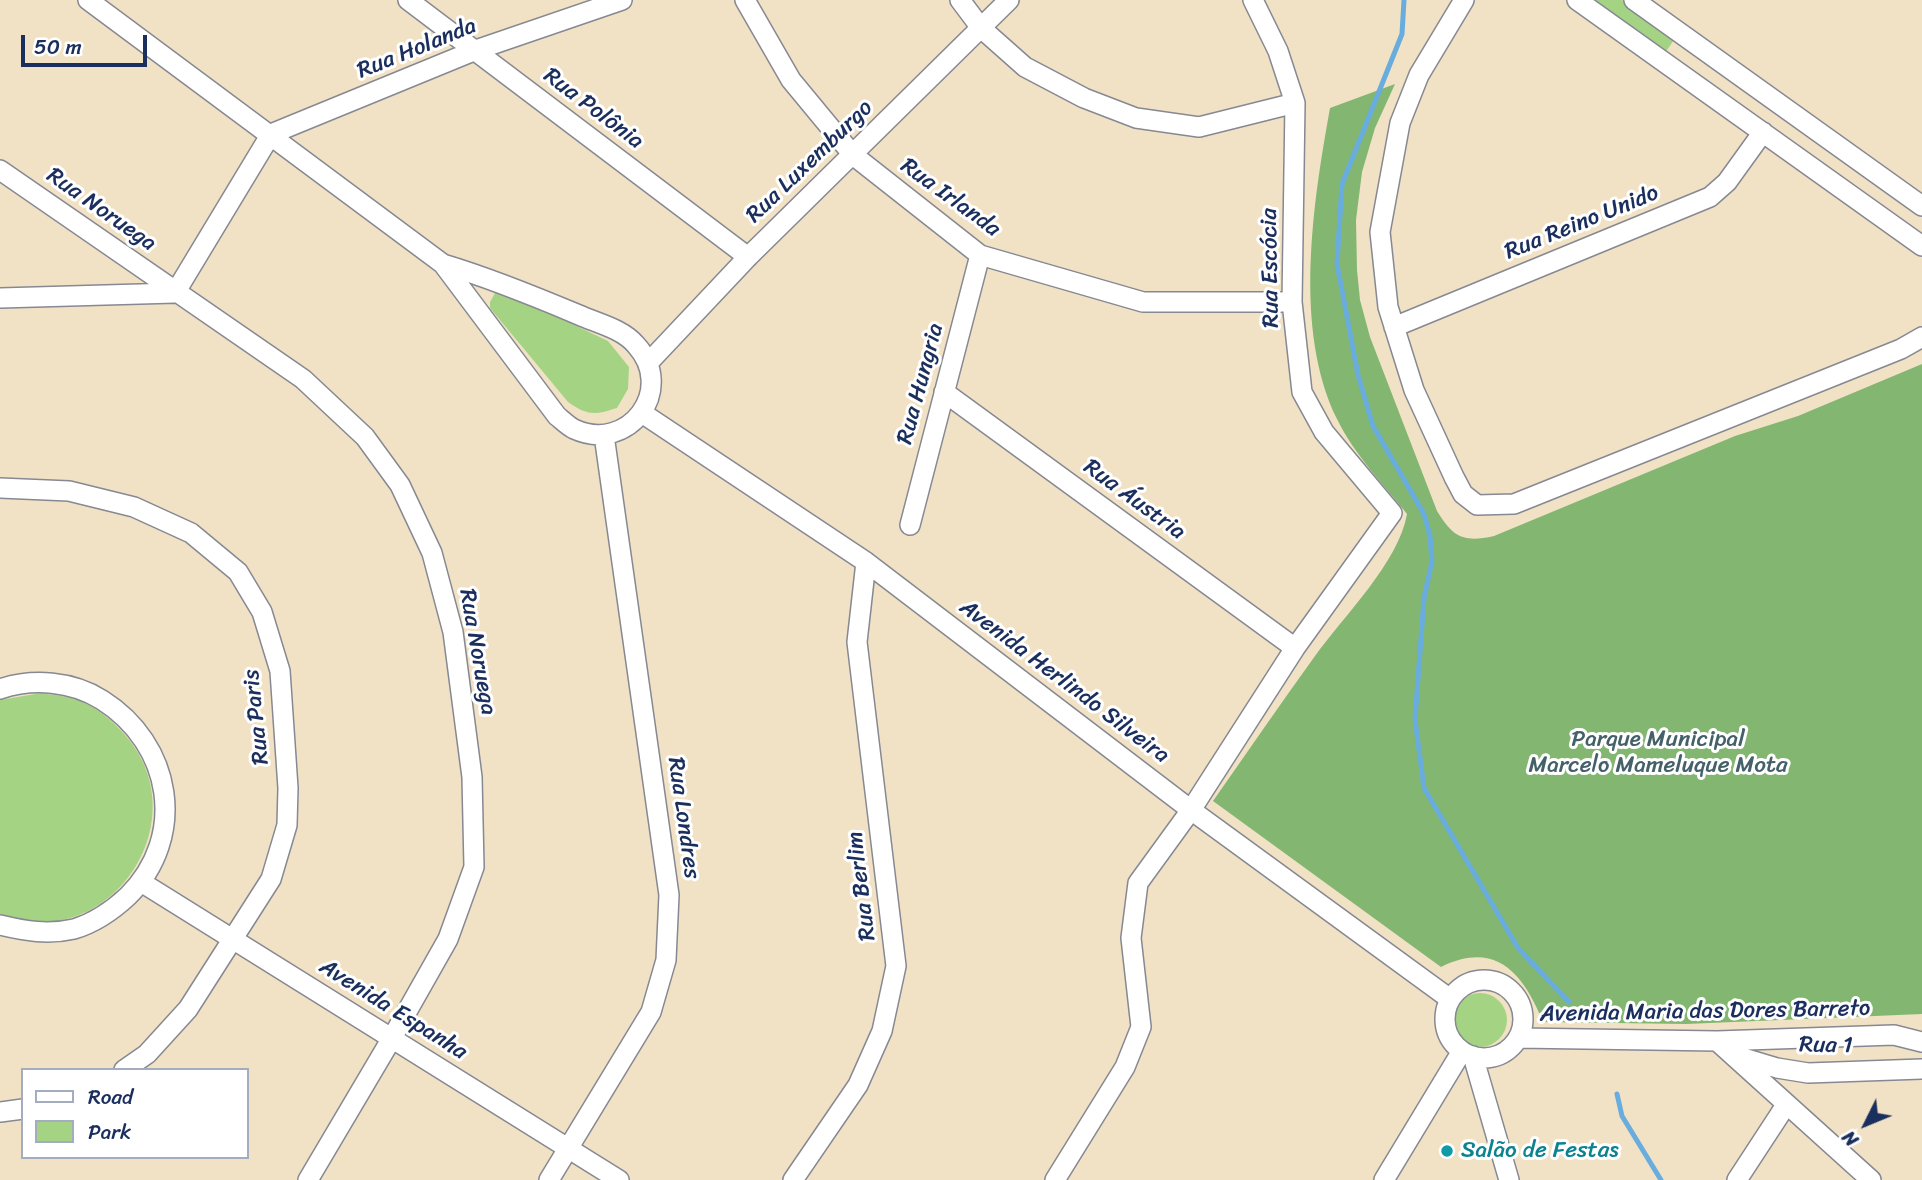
<!DOCTYPE html>
<meta charset="utf-8">
<style>
body{margin:0}
#map{position:relative;width:1922px;height:1180px;overflow:hidden;background:#f1e2c5;font-family:Sriracha,sans-serif}
canvas{display:block}
.legend{position:absolute;left:21px;top:1068px;width:228px;height:91px;box-sizing:border-box;background:#fff;border:2px solid #a4acbf;margin:0;padding:9px 12px;list-style:none;font-size:21px;color:#1b2f5e}
.legend li{display:flex;align-items:center;gap:14px;height:35px}
.legend b{width:35px;border:2px solid #a4acbf}
.north{position:absolute;left:1831px;top:1089px;width:70px;height:70px;-webkit-text-stroke:5px #fff;paint-order:stroke;rotate:227deg;font-size:19px;font-weight:700;line-height:28px;text-align:center;color:#1b2f5e}
.north::after{content:'';display:block;margin:auto;width:24px;height:32px;background:#1b2f5e;clip-path:polygon(50% 0,100% 100%,50% 72%,0 100%)}
.scale{position:absolute;left:21px;top:35px;width:126px;height:32px;box-sizing:border-box;border:4px solid #1b2f5e;border-top:0;padding-left:9px;font-size:21px;line-height:24px;white-space:nowrap;color:#1b2f5e;-webkit-text-stroke:5px #fff;paint-order:stroke}
</style>
<div id="map">
<canvas width="1922" height="1180"></canvas>
<ul class="legend">
<li><b style="height:9px;background:#fff"></b>Road</li>
<li><b style="height:19px;background:#a4d483"></b>Park</li>
</ul>
<div class="north">N</div>
<div class="scale">50 m</div>
</div>
<script>
const ctx = document.querySelector('canvas').getContext('2d');
ctx.lineJoin = 'round';
function fill(path, color) { ctx.fillStyle = color; ctx.fill(path, 'evenodd'); }
function trace(path, color, width, dash) { ctx.strokeStyle = color; ctx.lineWidth = width; ctx.lineCap = dash ? 'butt' : 'round'; ctx.setLineDash(dash || []); ctx.stroke(path); }
function drawText(font, color, halo, rows, align = 'center') {
  ctx.font = font + ' Sriracha,sans-serif'; ctx.lineWidth = 6; ctx.setLineDash([]); ctx.textBaseline = 'middle'; ctx.strokeStyle = halo; ctx.fillStyle = color; for (const [text, x, y, turn = 0] of rows) {
    ctx.save(); ctx.translate(x, y); ctx.rotate((+turn || 0) * Math.PI / 180); ctx.textAlign = isNaN(turn) ? turn : align; if (halo) ctx.strokeText(text, 0, 0); ctx.fillText(text, 0, 0); ctx.restore();
  }
}
fill(new Path2D(`
 M 1592,0 L 1622,0 L 1676,37 L 1665,53 Z
 M 495,293 L 507,293 L 608,341 L 629,367 L 628,389 L 617,408 C 595,415 588,416 568,402 L 490,308 L 490,302 Z
 M 41,693 C 53,695 67,696 78,700 C 96,707 112,720 125,735 C 201,821 108,957 0,914 L 0,700 Z
 M1453 1020a27 27 0 1 1 54 0a27 27 0 1 1-54 0Z`), '#a4d483');
fill(new Path2D(`
 M 1395,84 L 1375,128 L 1362,172 L 1356,220 L 1357,270 L 1360,300 L 1370,337 L 1437,511 C 1453,537 1463,543 1494,536 L 1735,436 L 1798,416 L 1922,364 L 1922,1014 L 1686,1024 L 1543,1022 C 1523,973 1496,940 1441,967 L 1213,801 C 1247,753 1280,704 1315,656 C 1343,617 1399,562 1407,514 C 1383,484 1354,454 1337,419 C 1293,329 1313,203 1330,108 Z`), '#83b671');
trace(new Path2D(`
 M 1404,0 L 1402,34 L 1342,184 L 1337,264 L 1358,375 L 1373,426 L 1424,514 L 1430,536 L 1432,561 L 1424,598 L 1415,719 L 1424,788 L 1518,948 L 1569,1002
 M 1617,1094 L 1622,1116 L 1661,1180`), '#69adde', 5);
const minor = new Path2D(`
 M 88,0 L 443,264
 M 408,0 L 748,257
 M 745,0 L 791,80 L 853,155 L 980,255 L 1143,302 L 1292,302
 M 960,0 L 981,28 L 1025,67 L 1084,98 L 1136,118 L 1199,127 L 1295,103
 M 1464,0 L 1419,75 L 1400,123 L 1380,232 L 1388,307 L 1414,390 L 1454,477 L 1463,494 L 1477,505 L 1514,504 L 1901,349 L 1922,337
 M 1577,0 L 1922,246
 M 1634,0 L 1922,206
 M 0,170 L 303,379 L 365,437 L 400,485 L 432,553 L 453,632 L 472,777 L 474,867 L 448,939 L 392,1038 L 308,1180
 M 443,264 C 490,278 534,296 579,315 C 597,323 623,329 636,345 C 677,390 628,454 574,429 C 568,426 562,420 557,416 Z
 M 0,298 L 175,293 L 271,134 L 476,50 L 622,0
 M 1394,327 L 1710,197 L 1727,182 L 1763,132
 M 649,362 L 748,257 L 1009,0
 M 944,392 L 1295,648
 M 642,413 L 866,562 L 1191,810 L 1450,999
 M 0,488 L 69,491 L 134,507 L 191,533 L 238,572 L 262,612 L 280,671 L 288,788 L 287,825 L 271,879 L 188,1009 L 147,1054 L 124,1070
 M 910,525 L 980,255
 M 0,689 C 33,678 72,681 102,700 C 172,744 188,836 128,896 C 113,910 94,923 74,929 C 48,935 25,931 0,925
 M 141,882 L 619,1180
 M1445 1019a39 39 0 1 1 78 0a39 39 0 1 1-78 0Z
 M 1518,1038 L 1717,1041 L 1894,1035 L 1922,1042
 M 1717,1041 L 1871,1180
 M 1473,1056 L 1509,1180
 M 1737,1056 L 1777,1068 L 1808,1073 L 1922,1069
 M 0,1112 L 23,1109
 M 549,1180 L 651,1012 L 666,960 L 669,895 L 604,435
 M 793,1180 L 858,1085 L 882,1031 L 896,966 L 857,642 L 866,562
 M 1055,1180 L 1125,1067 L 1141,1027 L 1131,938 L 1138,883 L 1191,810 L 1295,648 L 1392,513 L 1324,432 L 1302,392 L 1292,302 L 1295,103 L 1278,51 L 1253,0
 M 1384,1180 L 1462,1051
 M 1737,1180 L 1786,1105`);
trace(minor, '#868892', 22);
trace(minor, '#fff', 19);
for (const [x, y, r, color] of [
 [1447,1151,7,"#0f9aa8"]
]) { const dot = new Path2D(); dot.arc(x, y, r, 0, 2 * Math.PI); ctx.fillStyle = color; ctx.fill(dot); trace(dot, '#fff', 2.5); }
drawText('23px', '#1b2f5e', '#fff', [
 ["Rua Holanda",417,49,-22],
 ["Rua Polônia",593,109,37],
 ["Rua Luxemburgo",810,162,-44],
 ["Rua Irlanda",950,198,36],
 ["Rua Noruega",101,210,35],
 ["Rua Reino Unido",1582,223,-22],
 ["Rua Escócia",1271,268,-91],
 ["Rua Hungria",921,384,-75],
 ["Rua Áustria",1134,500,36],
 ["Rua Noruega",477,652,80],
 ["Avenida Herlindo Silveira",1064,682,37],
 ["Rua Paris",257,717,-96],
 ["Rua Londres",683,818,82],
 ["Rua Berlim",862,886,-97],
 ["Avenida Espanha",393,1010,32],
 ["Avenida Maria das Dores Barreto",1705,1012,-1],
 ["Rua 1",1826,1046,1]
]);
drawText('23px', '#446169', '#fff', [
 ["Parque Municipal",1658,740],
 ["Marcelo Mameluque Mota",1658,766]
]);
drawText('23px', '#0d838f', '#fff', [
 ["Salão de Festas",1461,1151]
], 'left');
</script>
